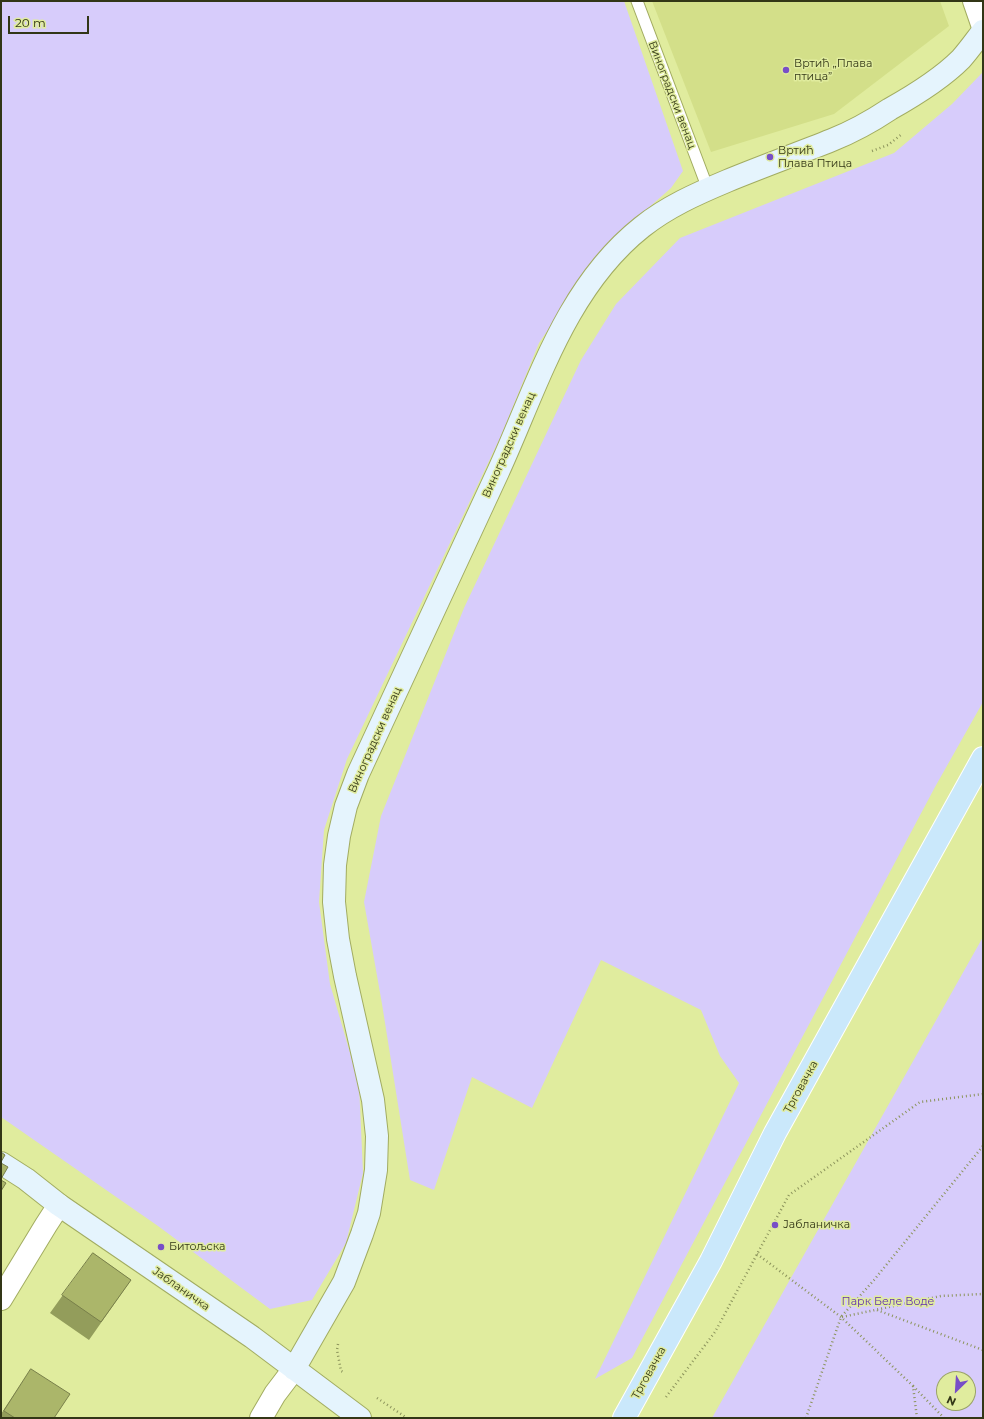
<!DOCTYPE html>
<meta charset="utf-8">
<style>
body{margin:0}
#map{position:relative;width:984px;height:1419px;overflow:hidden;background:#e0ec9e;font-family:Montserrat,sans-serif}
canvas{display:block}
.frame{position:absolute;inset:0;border:2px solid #323616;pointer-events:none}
.north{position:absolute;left:936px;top:1371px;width:40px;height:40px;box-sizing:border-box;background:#e0ec9e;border:1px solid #9aa368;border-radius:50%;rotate:205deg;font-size:11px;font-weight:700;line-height:16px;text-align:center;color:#323616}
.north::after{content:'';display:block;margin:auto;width:14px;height:18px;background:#784ec7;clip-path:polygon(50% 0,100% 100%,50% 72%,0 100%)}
.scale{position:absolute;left:8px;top:16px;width:81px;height:18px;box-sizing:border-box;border:2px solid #323616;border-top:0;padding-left:5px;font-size:12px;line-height:14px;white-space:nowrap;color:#323616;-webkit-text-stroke:3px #e0ec9e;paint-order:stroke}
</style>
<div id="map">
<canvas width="984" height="1419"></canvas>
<div class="frame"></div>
<div class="north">N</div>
<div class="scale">20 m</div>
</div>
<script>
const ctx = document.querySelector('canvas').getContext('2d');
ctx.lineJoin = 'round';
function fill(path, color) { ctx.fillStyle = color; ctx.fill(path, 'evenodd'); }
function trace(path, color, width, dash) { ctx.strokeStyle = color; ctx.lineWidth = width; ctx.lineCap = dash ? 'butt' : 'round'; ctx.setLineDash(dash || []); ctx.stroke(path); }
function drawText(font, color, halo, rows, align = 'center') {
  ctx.font = font + ' Montserrat,sans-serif'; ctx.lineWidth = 3; ctx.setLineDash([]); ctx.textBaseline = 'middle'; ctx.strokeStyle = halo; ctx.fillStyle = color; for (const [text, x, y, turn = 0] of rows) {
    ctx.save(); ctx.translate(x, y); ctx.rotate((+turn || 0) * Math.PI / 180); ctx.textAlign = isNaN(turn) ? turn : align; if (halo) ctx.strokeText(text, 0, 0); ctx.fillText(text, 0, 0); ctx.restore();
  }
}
fill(new Path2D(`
 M 652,1 L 940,1 L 949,26 L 834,114 L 711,152 Z`), '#d3df89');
fill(new Path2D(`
 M 1,1 L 624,1 L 683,171 L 671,188 L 604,247 L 539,343 L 500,438 L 347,759 L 324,830 L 319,902 L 330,984 L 359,1084 L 363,1173 L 346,1243 L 312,1300 L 270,1309 L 158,1226 L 1,1117 Z
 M 983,72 L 983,702 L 935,787 L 632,1358 L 595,1379 L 739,1083 L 720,1056 L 701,1010 L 601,960 L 532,1108 L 472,1077 L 434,1190 L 410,1180 L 382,1004 L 364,902 L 381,816 L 464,608 L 581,360 L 616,304 L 680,238 L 894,153 L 952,104 Z
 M 983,937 L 983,1418 L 712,1418 ZM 944,1379 L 968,1379 L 968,1403 L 944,1403 Z`), '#d7ccfb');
const lane = new Path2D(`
 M 637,1 L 708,189`);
const street = new Path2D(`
 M 974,1 L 983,27
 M 1,1299 L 46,1225 L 59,1205
 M 261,1418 L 275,1394 L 294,1369`);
const secondary = new Path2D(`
 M 1,1163 L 26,1179 L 59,1205 L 252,1337 L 360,1418
 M 294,1369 L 344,1282 L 362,1234 L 369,1213 L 376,1170 L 377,1136 L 373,1100 L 345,976 L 338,939 L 334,902 L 335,865 L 339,836 L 346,806 L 358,774 C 405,673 451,573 498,472 C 537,387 565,288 642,227 C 667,207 696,194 727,181 C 761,167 797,154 832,140 C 852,132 872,121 890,109 C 915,95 941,79 961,59 C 969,50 976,40 983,31`);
const primary = new Path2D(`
 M 624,1418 L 711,1261 L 775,1133 L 983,758`);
trace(lane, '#a2ac61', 13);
trace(street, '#a2ac61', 24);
trace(secondary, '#a2ac61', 24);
trace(primary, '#fff', 24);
trace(new Path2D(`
 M 872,151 L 888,145 L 902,134
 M 757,1254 L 841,1317 L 913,1386 L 917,1418
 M 877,1310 L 983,1350
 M 842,1317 L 941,1296 L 983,1294
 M 338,1344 L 337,1350 L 341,1371 L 343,1372
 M 913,1386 L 944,1418
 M 666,1397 L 715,1332 L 789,1195 L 920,1102 L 983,1094
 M 377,1398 L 407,1418
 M 806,1418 L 841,1317 L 874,1280 L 983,1146`), '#8c945c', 2.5, [1, 3]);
trace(lane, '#fff', 11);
trace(street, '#fff', 22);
trace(secondary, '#e5f4fd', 22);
trace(primary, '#cae8fb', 22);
fill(new Path2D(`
 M 93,1253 L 131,1280 L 89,1340 L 50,1313 Z
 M 31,1369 L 54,1418 L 1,1418 L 1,1414 Z`), '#939d5b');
const building = new Path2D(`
 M 1,1152 L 5,1155 L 1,1162 Z
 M 1,1163 L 8,1167 L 1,1179 Z
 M 1,1180 L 6,1183 L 1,1191 Z
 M 93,1253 L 131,1280 L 101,1322 L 62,1295 Z
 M 31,1369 L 70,1394 L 54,1418 L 15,1418 L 4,1411 Z`);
fill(building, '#abb66a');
trace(building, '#787f4a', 1);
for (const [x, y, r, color] of [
 [786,70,4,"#784ec7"],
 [770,157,4,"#784ec7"],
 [775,1225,4,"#784ec7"],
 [161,1247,4,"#784ec7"]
]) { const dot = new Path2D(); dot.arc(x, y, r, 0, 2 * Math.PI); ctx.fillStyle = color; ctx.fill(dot); trace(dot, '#e0ec9e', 1.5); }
drawText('11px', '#323616', '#e0ec9e', [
 ["Вртић „Плава",794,64],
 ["птица”",794,77],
 ["Вртић",778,151],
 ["Плава Птица",778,164],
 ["Јабланичка",783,1225],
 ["Битољска",169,1247]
], 'left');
drawText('11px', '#323616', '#e0ec9e', [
 ["Виноградски венац",672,95,69],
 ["Виноградски венац",509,445,-66],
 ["Виноградски венац",375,740,-66],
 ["Трговачка",801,1087,-61],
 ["Јабланичка",181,1289,35],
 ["Трговачка",649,1373,-61]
]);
drawText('11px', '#612db0', '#e0ec9e', [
 ["Парк Беле Воде",888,1302]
]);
</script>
